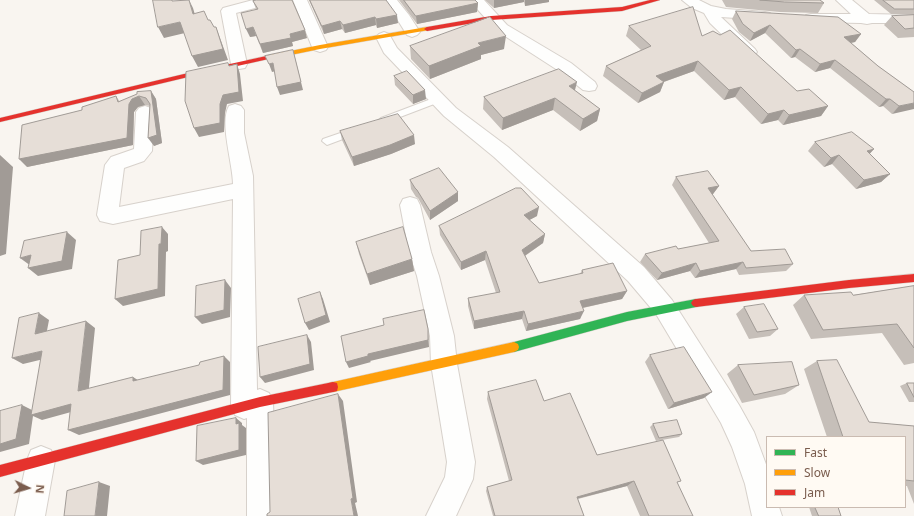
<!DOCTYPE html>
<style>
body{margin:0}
#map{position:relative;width:914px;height:516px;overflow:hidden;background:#f9f5f0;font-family:"Noto Sans",sans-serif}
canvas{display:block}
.legend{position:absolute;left:766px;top:436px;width:140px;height:72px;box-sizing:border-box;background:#fffaf3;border:1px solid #cabbb1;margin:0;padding:5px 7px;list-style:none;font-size:12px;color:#7a5c4d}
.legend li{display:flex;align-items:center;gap:8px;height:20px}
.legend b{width:20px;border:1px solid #cabbb1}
.north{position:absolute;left:8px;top:468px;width:40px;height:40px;-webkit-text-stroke:3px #fffaf3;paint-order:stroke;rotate:95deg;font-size:11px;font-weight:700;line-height:16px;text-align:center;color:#7a5c4d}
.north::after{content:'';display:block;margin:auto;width:14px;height:18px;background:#7a5c4d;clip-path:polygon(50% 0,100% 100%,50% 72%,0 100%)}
</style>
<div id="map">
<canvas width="914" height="516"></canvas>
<ul class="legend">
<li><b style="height:5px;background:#30b455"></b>Fast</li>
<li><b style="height:5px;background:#ff9f0a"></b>Slow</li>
<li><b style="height:5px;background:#e5322d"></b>Jam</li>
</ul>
<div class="north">N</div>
</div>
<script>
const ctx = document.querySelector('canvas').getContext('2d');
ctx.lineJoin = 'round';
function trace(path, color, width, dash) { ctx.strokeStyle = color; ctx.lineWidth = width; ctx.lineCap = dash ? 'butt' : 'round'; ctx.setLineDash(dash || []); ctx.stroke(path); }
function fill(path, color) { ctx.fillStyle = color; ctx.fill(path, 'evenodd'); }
const lane = new Path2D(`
 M 439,96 L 444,99 L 442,101 L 387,122 L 384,123 L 379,120 L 381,118 Z
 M 355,128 L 359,129 L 360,131 L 359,133 L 327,145 L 322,141 L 323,139 Z`);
const street = new Path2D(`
 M 253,0 L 276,0 L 274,3 L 236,13 L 247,64 L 245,68 L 239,69 L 233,68 L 231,64 L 221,11 L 223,8 Z
 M 293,0 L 307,0 L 328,47 L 326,50 L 320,52 L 314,50 L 312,47 Z
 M 383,0 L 397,0 L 409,15 L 420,32 L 417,35 L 412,37 L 407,35 L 397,19 Z
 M 469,0 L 484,0 L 507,25 L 571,63 L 595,82 L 597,86 L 595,90 L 589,91 L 583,90 L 559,71 L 497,31 Z
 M 682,0 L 699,0 L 711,6 L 726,9 L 765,12 L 770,13 L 772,16 L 770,19 L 765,20 L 721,17 L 755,49 L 757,52 L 755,55 L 749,57 L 743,55 L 710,23 L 704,13 L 692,8 Z
 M 836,0 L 852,0 L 869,14 L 914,15 L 914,23 L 872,23 L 867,24 L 861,23 L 811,22 L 806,21 L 804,18 L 806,15 L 811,14 L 851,14 Z
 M 384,32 L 389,34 L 397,48 L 456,108 L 508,147 L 644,267 L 672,300 L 739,405 L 754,432 L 767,467 L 767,507 L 779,507 L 782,516 L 752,516 L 745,484 L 732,447 L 721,423 L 656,314 L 628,281 L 494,157 L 444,116 L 384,53 L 376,37 L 379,34 Z
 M 235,104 L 241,106 L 244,110 L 244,133 L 253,176 L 257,390 L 260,389 L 269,393 L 273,402 L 277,516 L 247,516 L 247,418 L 244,419 L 235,415 L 231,406 L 233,199 L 113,224 L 100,221 L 97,215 L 105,165 L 111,157 L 134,149 L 136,112 L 139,108 L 145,106 L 151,108 L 154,112 L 152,151 L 144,161 L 124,168 L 119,207 L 233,184 C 233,164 219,122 229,106 Z
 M 410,197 L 417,199 L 420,205 L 431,252 L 439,276 L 454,336 L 457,364 L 475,462 L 473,479 L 456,516 L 426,516 L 445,477 L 447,462 L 431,364 L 430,336 L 417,276 L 409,252 L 400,205 L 403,199 Z
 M 41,446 L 51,450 L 55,460 L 45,516 L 15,516 L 27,460 L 31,450 Z`);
const fast = new Path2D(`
 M 696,299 L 699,300 L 701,303 L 699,306 L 696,307 L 627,321 L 514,352 L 510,350 L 509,347 L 510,344 L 514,342 L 627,312 Z`);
const slow = new Path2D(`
 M 427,27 L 429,28 L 429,30 L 320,49 L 271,59 L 268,57 L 271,55 L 320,45 Z
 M 514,342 L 518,344 L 519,347 L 518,350 L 514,352 L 333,392 L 329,391 L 328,387 L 329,383 L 333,382 Z`);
const jam = new Path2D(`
 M 650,0 L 660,0 L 622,11 L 491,20 L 427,31 L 424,29 L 427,27 L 491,16 L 622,7 Z
 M 271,55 L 273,56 L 273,58 L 184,78 L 0,122 L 0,118 L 184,74 Z
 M 914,274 L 914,282 L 849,288 L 696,307 L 693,306 L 691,303 L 693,300 L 696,299 L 849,280 Z
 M 333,382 L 337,383 L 338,387 L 337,391 L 333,392 L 260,407 L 0,477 L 0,465 L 260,397 Z`);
trace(lane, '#d7d1cb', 2);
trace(street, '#d7d1cb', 2);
trace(fast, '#d9d2cb', 1);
trace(slow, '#d9d2cb', 1);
trace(jam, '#d9d2cb', 1);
fill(lane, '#fefefd');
fill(street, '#fefefd');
fill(fast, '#30b455');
fill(slow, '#ff9f0a');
fill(jam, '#e5322d');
fill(new Path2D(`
 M 309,0 L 386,0 L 398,23 L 377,28 L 376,25 L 345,33 L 342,29 L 324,34 Z
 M 399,0 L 475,0 L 478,3 L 477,12 L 417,24 Z
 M 485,0 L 549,0 L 549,2 L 525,6 L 524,2 L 494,8 Z
 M 722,0 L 820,0 L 824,3 L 818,13 L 780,12 L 726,7 Z
 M 874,0 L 914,0 L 914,14 L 891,14 Z
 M 253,1 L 307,38 L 292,42 L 293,46 L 263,53 L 256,36 L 250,37 L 256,9 Z
 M 736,11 L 861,34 L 855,42 L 851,43 L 878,66 L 914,92 L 892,114 L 883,106 L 879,107 L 830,68 L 815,72 L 795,57 L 791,58 L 765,33 L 750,41 L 739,32 L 732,19 Z
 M 914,15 L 914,37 L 898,38 L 884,25 L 892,16 Z
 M 629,26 L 702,36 L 797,91 L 828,106 L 821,116 L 783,125 L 778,120 L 761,124 L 735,97 L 724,100 L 694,71 L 664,82 L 660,92 L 638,103 L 603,76 L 606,66 L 641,50 L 626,36 Z
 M 410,46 L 504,49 L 481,55 L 481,59 L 430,79 L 411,59 Z
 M 394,76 L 426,99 L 413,104 L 395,85 Z
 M 151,91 L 156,99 L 162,143 L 154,146 L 150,106 L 145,105 L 138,107 L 134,112 L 133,145 L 27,167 L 82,110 L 116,96 L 120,102 Z
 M 575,91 L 600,109 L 597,121 L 580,131 L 553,110 L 502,130 L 483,109 L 484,97 Z
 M 340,131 L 415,144 L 391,154 L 354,166 L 342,140 Z
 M 815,142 L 874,149 L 869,154 L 890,174 L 881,182 L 856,189 L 832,164 L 824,167 L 808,151 Z
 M 676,177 L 719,186 L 713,194 L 712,195 L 751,251 L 793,264 L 786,271 L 739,275 L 736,269 L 695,278 L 690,271 L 657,280 L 640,262 L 645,254 L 678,249 L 709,243 L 672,185 Z
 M 410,180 L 458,192 L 458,201 L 430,220 L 418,198 L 416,197 L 411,189 Z
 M 537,216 L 529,220 L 545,234 L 543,243 L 525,256 L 539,283 L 580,274 L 582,270 L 627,291 L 622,299 L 583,308 L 580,319 L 526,331 L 522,319 L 474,329 L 468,306 L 468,298 L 496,293 L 485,260 L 461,270 L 440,235 L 439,226 Z
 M 356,242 L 412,259 L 414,271 L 370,285 L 359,254 Z
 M 914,286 L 914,363 L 904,365 L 882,333 L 811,339 L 793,305 L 804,295 L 853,295 Z
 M 744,307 L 778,329 L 770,336 L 749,339 L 736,314 Z
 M 650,355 L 704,398 L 668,409 L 645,362 Z
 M 817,361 L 869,422 L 914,426 L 914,504 L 907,486 L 905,486 L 905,437 L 827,437 L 804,369 Z
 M 738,365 L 799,385 L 785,394 L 742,403 L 727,374 Z
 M 907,383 L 914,383 L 914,402 L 909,402 L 900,386 Z
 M 488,392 L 544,401 L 597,455 L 677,483 L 693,516 L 640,516 L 627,486 L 578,499 L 584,516 L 493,516 L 486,491 L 487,487 L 509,481 L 487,399 Z
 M 653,424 L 682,434 L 679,437 L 656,441 L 650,427 Z
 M 809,507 L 838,507 L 841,516 L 812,516 Z`), '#c6bfb9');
fill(new Path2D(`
 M 189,0 L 193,8 L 198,25 L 193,14 Z
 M 494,0 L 524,0 L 524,2 L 494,8 Z
 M 525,0 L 549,0 L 549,2 L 525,6 Z
 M 478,3 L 477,12 L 417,24 L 416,16 Z
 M 397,15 L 398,23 L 377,28 L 376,19 Z
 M 375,17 L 376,25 L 345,33 L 343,25 Z
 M 340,21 L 342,29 L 324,34 L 322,26 Z
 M 180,22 L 185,33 L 164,38 L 158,27 Z
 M 770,25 L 765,33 L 750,41 L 754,33 Z
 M 216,27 L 228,60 L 198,67 L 192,56 Z
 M 253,27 L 256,36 L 250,37 L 246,29 Z
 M 305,30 L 307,38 L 292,42 L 293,46 L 263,53 L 260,44 L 290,34 Z
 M 861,34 L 855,42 L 839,45 L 844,37 Z
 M 506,36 L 504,49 L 481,55 L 481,59 L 430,79 L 429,66 L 478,43 Z
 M 800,49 L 795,57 L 791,58 L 796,50 Z
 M 293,50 L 303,90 L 280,95 L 277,87 Z
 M 835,60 L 830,68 L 815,72 L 820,64 Z
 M 698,61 L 694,71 L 652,86 L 656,76 Z
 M 273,63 L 276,71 L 272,72 L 269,64 Z
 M 237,64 L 240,74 L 243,101 L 227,104 L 225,113 L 224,132 L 199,137 L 194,128 L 223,95 Z
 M 577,82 L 574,94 L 569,86 Z
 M 664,82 L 660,92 L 638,103 L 642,93 Z
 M 741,87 L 735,97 L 724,100 L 729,90 Z
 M 425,90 L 426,99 L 413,104 L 413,95 Z
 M 151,91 L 156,99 L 162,143 L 154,146 L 148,138 Z
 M 139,96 L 145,105 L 138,107 L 134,112 L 133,145 L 27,167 L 19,159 L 129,104 L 132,99 Z
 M 555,98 L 553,110 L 502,130 L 503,118 Z
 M 886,99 L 890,99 L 883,106 L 879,107 Z
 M 914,103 L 914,109 L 892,114 L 899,106 Z
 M 828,106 L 821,116 L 783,125 L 789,115 Z
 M 600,109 L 597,121 L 580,131 L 583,119 Z
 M 784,110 L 778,120 L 761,124 L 768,114 Z
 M 414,135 L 415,144 L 391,154 L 354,166 L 352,157 Z
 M 874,149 L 866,158 L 867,151 Z
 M 0,155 L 13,167 L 6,254 L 0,256 Z
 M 839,155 L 832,164 L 824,167 L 831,158 Z
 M 890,174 L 881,182 L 856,189 L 864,180 Z
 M 719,186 L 713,194 L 703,197 L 708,188 Z
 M 458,192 L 458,201 L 430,220 L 430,211 Z
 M 539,207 L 537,216 L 522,224 L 524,215 Z
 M 162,227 L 168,234 L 168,251 L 166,252 L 165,296 L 123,306 L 115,299 L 159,244 Z
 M 67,232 L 76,240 L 72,269 L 38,276 L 28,268 Z
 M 545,234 L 543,243 L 520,259 L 522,250 Z
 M 486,251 L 485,260 L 461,270 L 461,262 Z
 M 31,255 L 31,266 L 20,258 Z
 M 412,259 L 414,271 L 370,285 L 367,274 Z
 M 743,262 L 736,269 L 695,278 L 700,271 Z
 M 696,263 L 690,271 L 657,280 L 662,273 Z
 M 225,280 L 231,288 L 230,317 L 202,324 L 195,317 Z
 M 627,291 L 622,299 L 577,309 L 580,301 Z
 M 320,292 L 323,299 L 330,322 L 309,330 L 305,323 Z
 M 524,311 L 522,319 L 474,329 L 474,321 Z
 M 584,311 L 580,319 L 526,331 L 528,324 Z
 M 39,313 L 49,320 L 45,341 L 35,334 Z
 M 86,321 L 95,328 L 88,397 L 78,391 Z
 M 428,329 L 429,347 L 370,361 L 371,362 L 349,368 L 346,362 L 368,354 Z
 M 307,335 L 311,342 L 314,370 L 265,383 L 260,377 Z
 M 42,351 L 52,357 L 23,364 L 12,358 Z
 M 224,356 L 230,362 L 230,395 L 79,435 L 68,430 Z
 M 133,377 L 141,382 L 133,381 Z
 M 712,392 L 704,398 L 668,409 L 674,403 Z
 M 338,394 L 343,401 L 357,502 L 355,503 L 358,516 L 354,516 L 351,499 Z
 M 71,404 L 82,409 L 42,420 L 33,416 L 29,444 L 0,452 L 0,444 L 22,405 L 34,411 Z
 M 236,418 L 242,423 L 242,425 L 246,428 L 246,455 L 203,465 L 196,461 L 236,424 Z
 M 634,481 L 627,486 L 572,500 L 577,497 Z
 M 99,482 L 110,486 L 107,516 L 95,516 Z`), '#a19b96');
const building = new Path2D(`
 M 153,0 L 172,0 L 172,1 L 189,0 L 193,14 L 204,11 L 208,20 L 210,20 L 214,27 L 216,27 L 223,49 L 192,56 L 180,22 L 158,27 Z
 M 257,0 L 292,0 L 305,30 L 290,34 L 291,38 L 260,44 L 253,27 L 246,29 L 241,13 L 258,9 L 253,1 Z
 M 310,0 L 386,0 L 397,15 L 376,19 L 375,17 L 343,25 L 340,21 L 322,26 Z
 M 404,0 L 475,0 L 478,3 L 416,16 Z
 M 760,0 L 820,0 L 824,3 L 785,2 Z
 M 883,0 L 914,0 L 914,9 L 895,9 Z
 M 693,7 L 702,36 L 713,31 L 720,35 L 730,30 L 797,91 L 809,89 L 828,106 L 789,115 L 784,110 L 768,114 L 741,87 L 729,90 L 698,61 L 656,76 L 664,82 L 642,93 L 606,66 L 651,46 L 629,26 Z
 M 736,11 L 838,17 L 861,34 L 844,37 L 878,66 L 914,92 L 914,103 L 899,106 L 890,99 L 886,99 L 835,60 L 820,64 L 800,49 L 796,50 L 770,25 L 754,33 L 743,24 Z
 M 914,15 L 914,28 L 905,29 L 892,16 Z
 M 490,17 L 506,36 L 478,43 L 481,46 L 429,66 L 410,46 Z
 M 293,50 L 301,82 L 277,87 L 273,63 L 269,64 L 265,56 Z
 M 228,63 L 229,66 L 237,64 L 239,92 L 223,95 L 220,104 L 220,123 L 194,128 L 185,101 L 186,72 Z
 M 559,69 L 577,82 L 569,86 L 600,109 L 583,119 L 555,98 L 503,118 L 484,97 Z
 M 407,71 L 425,90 L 413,95 L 394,76 Z
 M 151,91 L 157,135 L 148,138 L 150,104 L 146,98 L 139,96 L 132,99 L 129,104 L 127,138 L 19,159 L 22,125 L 82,110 L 82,107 L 116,96 L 118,102 L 137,94 L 137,92 Z
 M 398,114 L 414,135 L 390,145 L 352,157 L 340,131 Z
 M 852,132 L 874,149 L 867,151 L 890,174 L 864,180 L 839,155 L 831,158 L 815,142 Z
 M 439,168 L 458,192 L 430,211 L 417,190 L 415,188 L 410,180 Z
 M 708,171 L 719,186 L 708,188 L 751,251 L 785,249 L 793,264 L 746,268 L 743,262 L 700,271 L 696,263 L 662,273 L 645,254 L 676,246 L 678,249 L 719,241 L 676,177 Z
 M 516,188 L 521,188 L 539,207 L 524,215 L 545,234 L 522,250 L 539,283 L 583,273 L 582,270 L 613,263 L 627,291 L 580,301 L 584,311 L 528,324 L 524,311 L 474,321 L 468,298 L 500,292 L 486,251 L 461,262 L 439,226 Z
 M 162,227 L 161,244 L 159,244 L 158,289 L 115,299 L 118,260 L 140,255 L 141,231 Z
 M 403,227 L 412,259 L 367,274 L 356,242 Z
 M 67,232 L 62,261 L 28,268 L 31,255 L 20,258 L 24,241 Z
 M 225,280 L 224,310 L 195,317 L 196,286 Z
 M 914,286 L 914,348 L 897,324 L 823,330 L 804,295 L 851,292 L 853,295 Z
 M 320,292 L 326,315 L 305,323 L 298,299 Z
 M 764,304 L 778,329 L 757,332 L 744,307 Z
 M 424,310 L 428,329 L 428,340 L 368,354 L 368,356 L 346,362 L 341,336 L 384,325 L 383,319 Z
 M 39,313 L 35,334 L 86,321 L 78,391 L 133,377 L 133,381 L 199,365 L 200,362 L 224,356 L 223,390 L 68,430 L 71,404 L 31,415 L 42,351 L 12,358 L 19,318 Z
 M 307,335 L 310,364 L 260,377 L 258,347 Z
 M 684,347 L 712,392 L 674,403 L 650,355 Z
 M 837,360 L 869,422 L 914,426 L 914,481 L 905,480 L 905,437 L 843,437 L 817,361 Z
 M 792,362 L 799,385 L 754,395 L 738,365 Z
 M 536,380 L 544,401 L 570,393 L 597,455 L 663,440 L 681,481 L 677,482 L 693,516 L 649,516 L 634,481 L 577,497 L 584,516 L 495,516 L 487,487 L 512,480 L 488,392 Z
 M 907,383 L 914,383 L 914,397 Z
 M 338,394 L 353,498 L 351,499 L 354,516 L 267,516 L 267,514 L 270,512 L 268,413 Z
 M 22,405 L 16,439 L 0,444 L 0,411 Z
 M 236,418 L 236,424 L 239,423 L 239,450 L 196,461 L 197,426 Z
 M 677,420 L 682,434 L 659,438 L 653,424 Z
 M 99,482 L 95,516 L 64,516 L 67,491 Z
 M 815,507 L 838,507 L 841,516 L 819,516 Z`);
fill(building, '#e6ded7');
trace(building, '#a19b96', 1);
</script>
